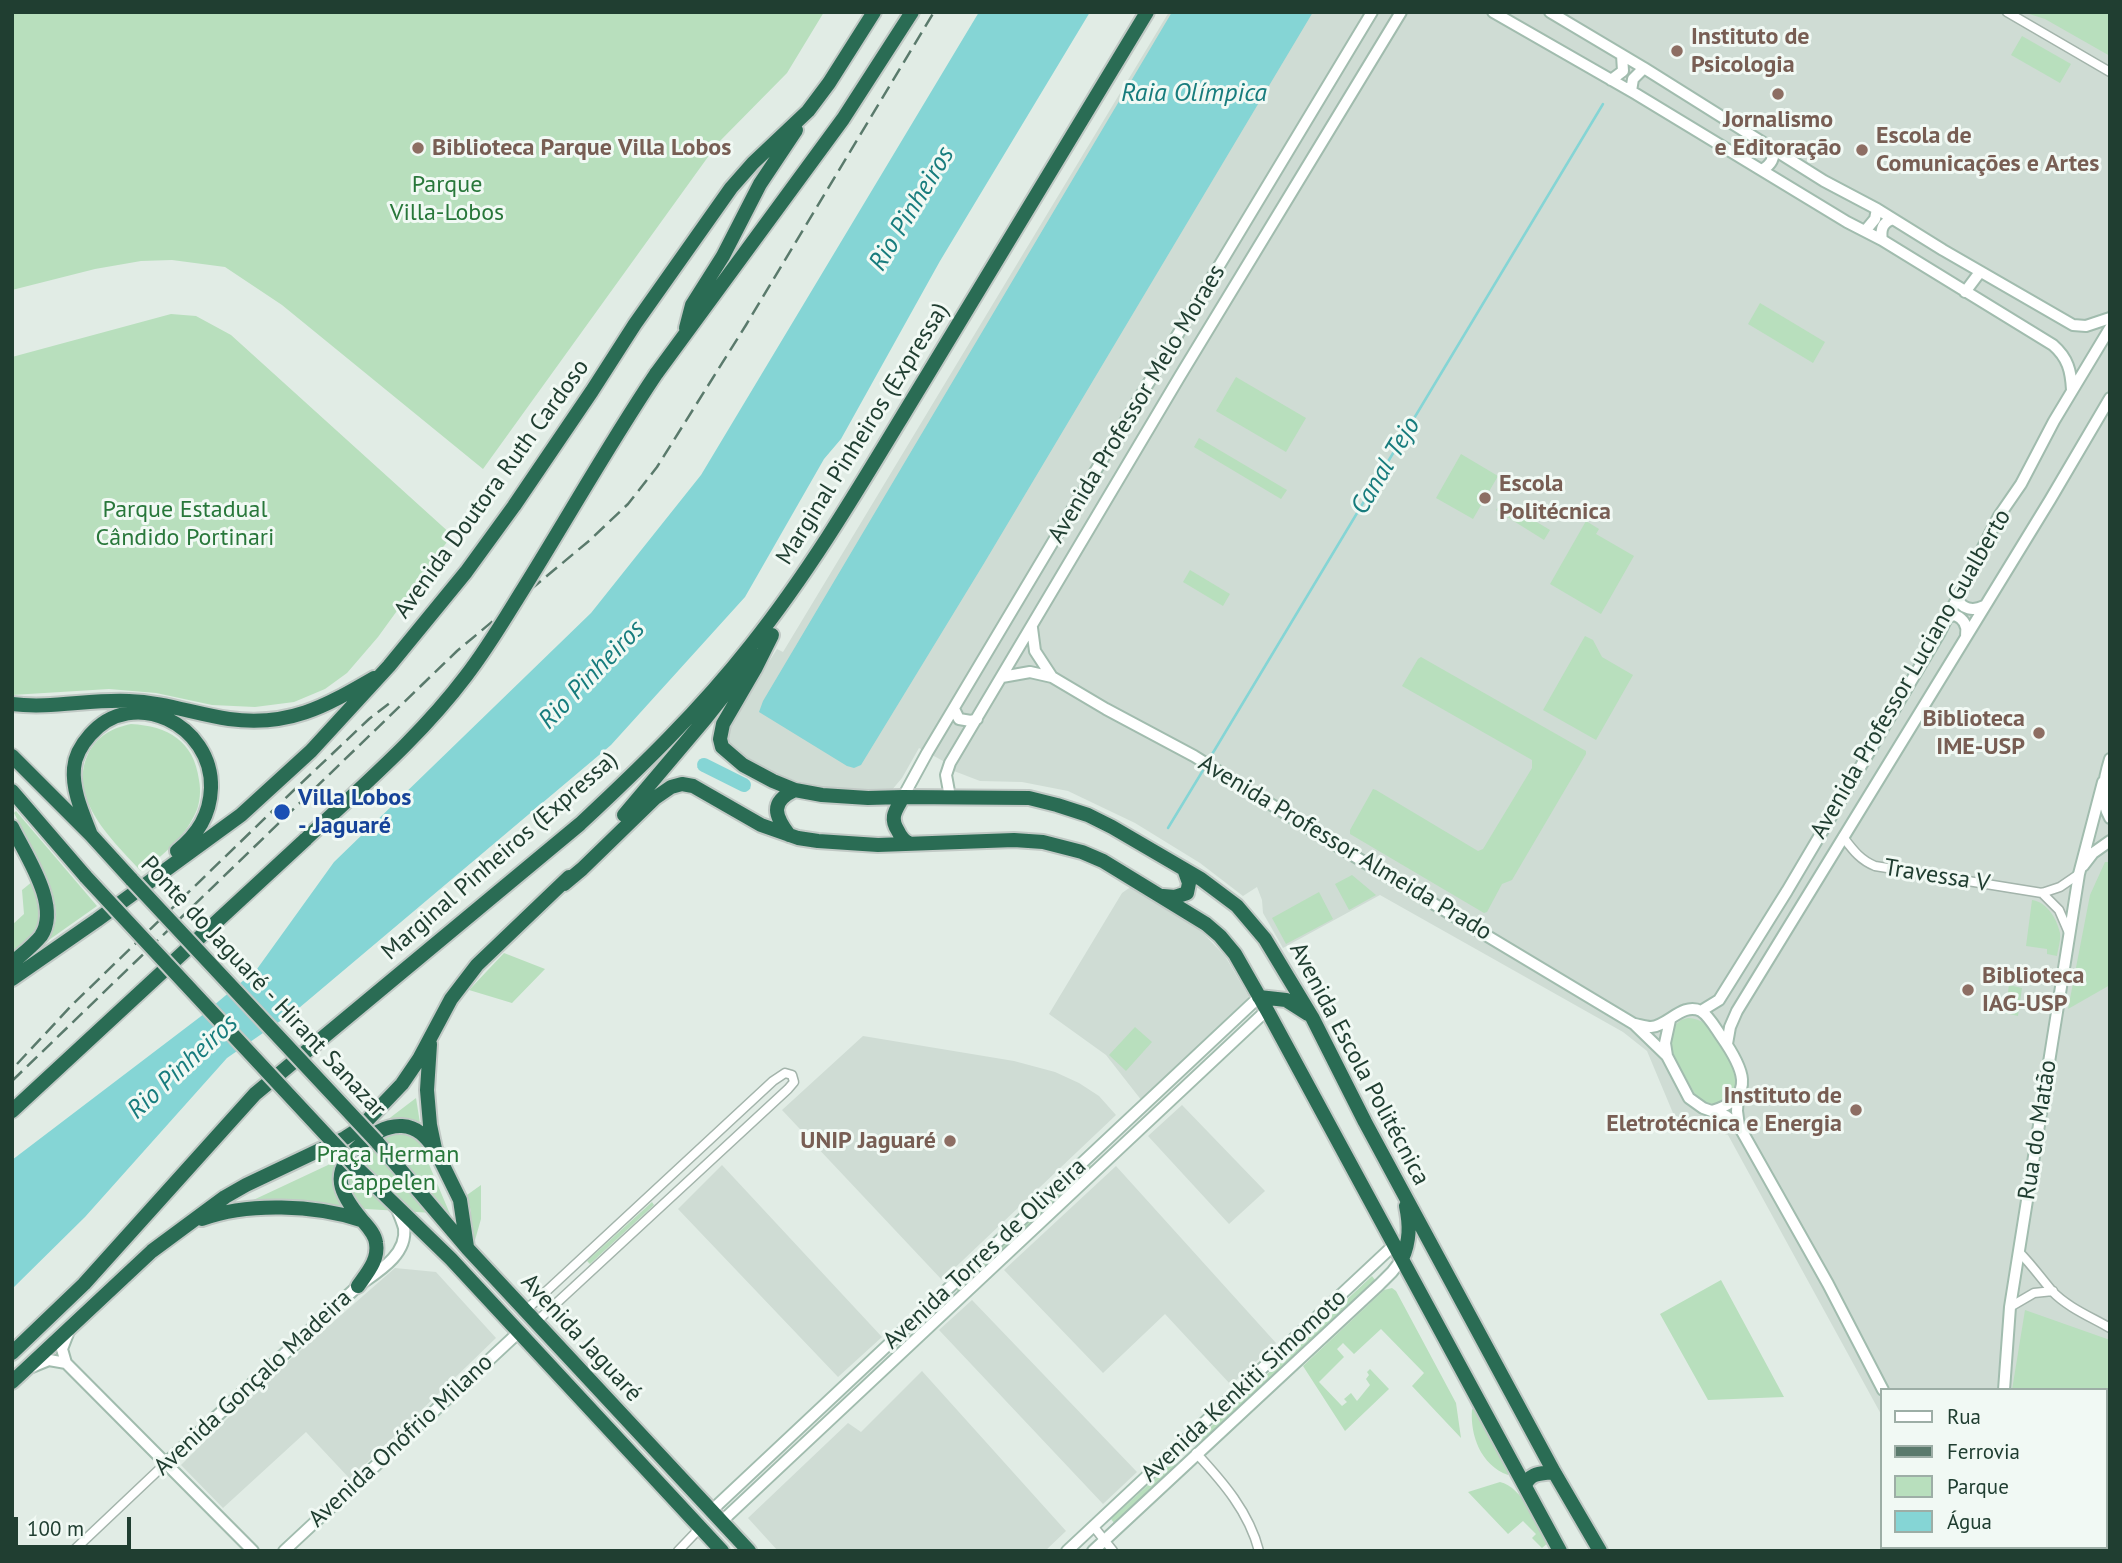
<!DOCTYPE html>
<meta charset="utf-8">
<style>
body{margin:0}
#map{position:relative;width:2122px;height:1563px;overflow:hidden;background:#e1ece5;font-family:"PT Sans",sans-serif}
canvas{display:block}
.frame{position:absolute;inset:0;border:14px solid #203e31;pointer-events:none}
.legend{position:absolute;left:1880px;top:1388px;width:228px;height:161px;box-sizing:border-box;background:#f1f9f4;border:2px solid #9daea6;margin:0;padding:9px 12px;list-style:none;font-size:21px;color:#203e31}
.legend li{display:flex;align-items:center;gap:14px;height:35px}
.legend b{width:35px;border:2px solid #9daea6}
.scale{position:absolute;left:14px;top:1517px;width:117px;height:32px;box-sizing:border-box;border:4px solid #203e31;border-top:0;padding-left:9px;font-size:21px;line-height:24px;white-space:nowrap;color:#203e31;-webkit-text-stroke:5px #f1f9f4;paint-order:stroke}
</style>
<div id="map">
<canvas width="2122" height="1563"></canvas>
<div class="frame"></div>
<ul class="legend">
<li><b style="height:9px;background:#fff"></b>Rua</li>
<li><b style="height:9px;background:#5a7a6c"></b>Ferrovia</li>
<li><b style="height:19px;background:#b8dfbd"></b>Parque</li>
<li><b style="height:19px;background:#85d5d5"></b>Água</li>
</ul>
<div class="scale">100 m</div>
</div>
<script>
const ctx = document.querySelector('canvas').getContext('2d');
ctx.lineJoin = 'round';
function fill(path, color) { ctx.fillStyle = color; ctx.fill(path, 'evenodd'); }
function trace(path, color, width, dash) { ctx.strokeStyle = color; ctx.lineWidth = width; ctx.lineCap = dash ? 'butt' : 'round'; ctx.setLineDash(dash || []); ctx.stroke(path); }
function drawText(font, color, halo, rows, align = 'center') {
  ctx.font = font + ' "PT Sans",sans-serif'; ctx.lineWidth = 6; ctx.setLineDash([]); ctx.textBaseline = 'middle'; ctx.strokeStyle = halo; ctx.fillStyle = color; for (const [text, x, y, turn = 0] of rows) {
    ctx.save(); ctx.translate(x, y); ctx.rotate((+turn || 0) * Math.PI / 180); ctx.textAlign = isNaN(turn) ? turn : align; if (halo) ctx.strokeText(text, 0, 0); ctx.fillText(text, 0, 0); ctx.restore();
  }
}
fill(new Path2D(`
 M 1169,12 L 2110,12 L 2110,1506 L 2106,1506 L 2106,1390 L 1882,1390 L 1882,1416 L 1728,1135 L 1708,1129 L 1678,1125 L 1647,1051 L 1623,1032 L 1380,895 L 1283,948 L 1263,913 L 1262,900 L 1257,887 L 1243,896 L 1200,863 L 1135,823 L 1068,791 L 1022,782 L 980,781 L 954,771 L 961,755 L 952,750 L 945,762 L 919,748 L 902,778 L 891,791 L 854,791 L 816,787 L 778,775 L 730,748 L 726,740 L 725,730 L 777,649 L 783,652 Z
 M 1132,886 L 1201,931 L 1225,956 L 1249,997 L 1142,1101 L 1106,1055 L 1049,1014 L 1122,893 Z
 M 863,1036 L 1014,1061 L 1055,1072 L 1079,1083 L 1099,1096 L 1116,1115 L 942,1280 L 782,1110 Z
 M 1182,1105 L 1265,1191 L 1229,1224 L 1148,1136 Z
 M 722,1165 L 882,1337 L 838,1377 L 678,1209 Z
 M 1116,1166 L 1276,1343 L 1231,1385 L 1165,1314 L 1103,1373 L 1004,1270 Z
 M 395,1268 L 436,1272 L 496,1338 L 350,1479 L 306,1432 L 223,1508 L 181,1465 L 261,1385 Z
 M 972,1300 L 1137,1472 L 1103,1504 L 939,1330 Z
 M 922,1371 L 1066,1531 L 1045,1551 L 778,1551 L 748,1518 L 848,1423 L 861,1432 Z`), '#cfdcd4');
fill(new Path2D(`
 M 12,12 L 824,12 L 787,73 L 718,143 L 483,469 L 282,305 L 225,267 L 172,260 L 141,261 L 95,269 L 12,290 Z
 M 2023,12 L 2110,12 L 2110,56 L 2045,19 Z
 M 2022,36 L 2071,64 L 2060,83 L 2011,55 Z
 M 1760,303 L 1825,342 L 1813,363 L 1748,324 Z
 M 171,314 L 196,316 L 231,335 L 452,535 L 378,637 L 347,673 L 325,689 L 294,702 L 255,707 L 212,705 L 156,693 L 109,689 L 12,695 L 12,357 Z
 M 1236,377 L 1306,418 L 1286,452 L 1216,411 Z
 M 1199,438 L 1287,490 L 1281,499 L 1194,447 Z
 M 1461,454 L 1498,476 L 1473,519 L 1436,498 Z
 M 1502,501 L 1550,530 L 1544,540 L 1496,510 Z
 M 1586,521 L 1599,529 L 1596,534 L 1634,556 L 1601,614 L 1550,584 Z
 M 1190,570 L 1230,594 L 1223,606 L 1183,582 Z
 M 1585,636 L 1593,640 L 1602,657 L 1633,675 L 1596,740 L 1543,710 Z
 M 1421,657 L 1586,751 L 1586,754 L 1512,880 L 1502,884 L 1487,912 L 1484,913 L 1350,834 L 1350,830 L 1373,789 L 1376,790 L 1478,851 L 1483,849 L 1532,768 L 1532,760 L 1402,686 L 1418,659 Z
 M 131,724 C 168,726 194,741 199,780 C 201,790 200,803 196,812 C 185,837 163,856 141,871 C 114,842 67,799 88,754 C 97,736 112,728 131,724 Z
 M 16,811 L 97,906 L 46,942 C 52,933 57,923 56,911 C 54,886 26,837 14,813 Z
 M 2105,862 L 2110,862 L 2110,985 L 2068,1009 L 2090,895 Z
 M 1352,875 L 1376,895 L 1349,910 L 1335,884 Z
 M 33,881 C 50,917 38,931 12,955 L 12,925 L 24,914 L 22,890 Z
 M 1319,892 L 1333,919 L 1286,944 L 1272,918 Z
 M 2032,900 C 2047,902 2057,919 2060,933 C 2061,940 2058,949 2057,956 L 2047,954 L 2047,949 L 2026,946 Z
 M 504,953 L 545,969 L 512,1003 L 469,990 Z
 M 2009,985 L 2022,988 L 2018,1016 L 2005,1013 Z
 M 1688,1018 C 1715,1018 1726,1055 1737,1075 L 1738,1084 L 1734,1096 L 1717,1105 L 1704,1102 L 1696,1096 L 1670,1049 L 1672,1028 L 1681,1020 Z
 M 1135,1027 L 1152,1042 L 1126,1071 L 1109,1055 Z
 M 416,1098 L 425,1155 L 450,1214 L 249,1202 L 328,1165 Z
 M 1089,1164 L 1092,1167 L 958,1292 L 956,1289 Z
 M 481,1185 L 481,1219 L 475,1240 L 471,1237 L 471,1212 L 467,1195 Z
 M 652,1202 L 654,1205 L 590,1264 L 587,1261 Z
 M 1372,1276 L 1375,1280 L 1202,1441 L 1199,1438 Z
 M 1721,1280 L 1784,1397 L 1708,1400 L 1660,1314 Z
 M 1392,1288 L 1396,1291 L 1456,1403 L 1461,1438 L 1412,1386 L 1424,1373 L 1381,1329 L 1354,1354 L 1343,1343 L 1337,1349 L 1344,1357 L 1319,1382 L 1342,1406 L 1347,1402 L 1344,1399 L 1351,1393 L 1357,1401 L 1370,1385 L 1366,1379 L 1369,1375 L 1367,1372 L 1370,1369 L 1389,1389 L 1345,1431 L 1303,1366 L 1384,1290 Z
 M 2025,1310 L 2110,1340 L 2110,1499 L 2106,1499 L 2106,1390 L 2012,1390 Z
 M 1472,1409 L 1475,1410 L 1510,1471 L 1508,1475 C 1481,1465 1470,1436 1472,1409 Z
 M 1173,1462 L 1176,1465 L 1114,1523 L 1111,1519 Z
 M 1500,1482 C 1522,1487 1538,1524 1549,1542 L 1542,1548 L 1532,1538 L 1536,1534 L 1523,1521 L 1508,1534 L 1468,1492 Z`), '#b8dfbd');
fill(new Path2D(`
 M 979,12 L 1090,12 L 940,261 L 841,439 L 824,459 L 745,597 L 611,745 L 299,1008 L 227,1058 L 85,1217 L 12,1289 L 12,1160 L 200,1017 L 257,969 L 334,862 L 591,613 L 701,475 Z
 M 1172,12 L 1313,12 L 983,565 L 861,765 L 854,768 L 847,766 L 759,712 L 763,701 Z`), '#85d5d5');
trace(new Path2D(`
 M 1208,761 L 1603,104
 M 1168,828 L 1205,767`), '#85d5d5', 2.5);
trace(new Path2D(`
 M 704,765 L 744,785`), '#85d5d5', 14);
const street = new Path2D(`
 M 2007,12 L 2110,72
 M 1843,837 C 1853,850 1860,860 1875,866 L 2042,893 L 2060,887 L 2079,874
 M 2042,893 L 2059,910 L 2069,933
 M 2019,1252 C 2031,1264 2041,1278 2052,1291 C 2067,1307 2091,1317 2110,1328
 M 2010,1307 L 2034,1293 L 2053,1291
 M 525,1311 L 773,1081 L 785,1073 L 792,1075 L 794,1082 L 788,1089 L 536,1322
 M 1196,1453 C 1223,1482 1249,1512 1259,1551
 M 1094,1527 L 1113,1551
 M 73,1551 L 166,1463
 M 678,1551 L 700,1528`);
const secondary = new Path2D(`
 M 1493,12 L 1636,94 L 1847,222 L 1882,240 L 2053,345 C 2068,358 2071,371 2072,390
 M 1550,12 L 1644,68 L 1824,181 L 1877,209 L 1943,250 L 2073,325 L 2086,326 L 2110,318
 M 1611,80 L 1623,71 L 1622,55
 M 1631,91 L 1633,79 L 1644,68
 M 1762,170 C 1771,165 1775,158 1773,148
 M 1865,231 L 1875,219 L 1877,209
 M 1882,240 C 1880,229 1883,222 1893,219
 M 1965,292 L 1980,272
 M 1958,598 C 1961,610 1974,611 1984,606
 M 1948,617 L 1955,615 C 1964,619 1968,626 1966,635
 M 1032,628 L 1035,651 L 1052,677
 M 1002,677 L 1030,672 L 1052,677 L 1106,709 L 1194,756 L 1334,844 L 1634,1024 L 1667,1056
 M 954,709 L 959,719 L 971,721 L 977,719
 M 2110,759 C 2104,779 2099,799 2110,818
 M 903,797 L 927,753 L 1072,510 L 1372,12
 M 950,797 L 946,775 L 950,763 L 1180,376 L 1401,12
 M 2083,866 L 2093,853 L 2110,841
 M 1701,1011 L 1719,1000 L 1787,891 L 1939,634 L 1999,516 L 2021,484 L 2054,421 L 2110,328
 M 1670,1020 L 1665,1043 L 1667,1056 L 1689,1098 L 1703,1108 L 1726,1116 L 1739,1126
 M 1635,1024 C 1640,1025 1646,1027 1651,1027 C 1668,1026 1682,1002 1701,1011 C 1709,1016 1716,1029 1721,1036 C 1742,1066 1759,1097 1712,1111
 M 1727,1044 L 1730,1027 L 1737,1011 L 2050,500 L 2110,398
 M 1738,1097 L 1737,1111 L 1739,1126 L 1828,1284 L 1883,1390
 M 69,1331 L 62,1349 L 66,1363 L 253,1551
 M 32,1367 L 49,1360 L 66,1363
 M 2004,1390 L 2010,1307 L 2079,874 L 2103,782
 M 166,1463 L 358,1286 C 376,1273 408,1255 404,1228 C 402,1221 399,1214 396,1207
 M 711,1511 L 1259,997
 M 721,1522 L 1267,1010
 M 2002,1547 L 2005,1551
 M 284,1551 L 519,1332
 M 1067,1551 L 1394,1245
 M 1093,1551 L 1379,1285 L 1392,1272 L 1402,1259
 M 1959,1551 L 1960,1547`);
const highway = new Path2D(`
 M 686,328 L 692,305 L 723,256 L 760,184 L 796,130
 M 656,374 L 843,119 L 912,12
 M 772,635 L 755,669 L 723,724 L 720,739 L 722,747 L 743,765 L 773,781 L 795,790 L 822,795 L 868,798 L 903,797 L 1029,798 L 1057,805 L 1088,815 L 1112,827 L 1201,879 L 1237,906 L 1265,939 L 1312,1017 L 1365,1122 L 1433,1248 L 1554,1472 L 1600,1551
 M 12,704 C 51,709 90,699 129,701 C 163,702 195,714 229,719 C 289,727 324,707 374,678
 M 12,756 L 91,835 L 132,880
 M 12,791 L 86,877
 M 903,797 C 896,810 889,817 898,831 C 901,838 904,841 910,844
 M 624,815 L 706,718 L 756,655
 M 12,827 C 26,856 61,906 41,936 C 33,946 22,954 12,963
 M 91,835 C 83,814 72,791 74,768 C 75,756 82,744 90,735 C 133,685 213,725 211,788 C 210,815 198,834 177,851
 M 789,835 C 775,816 769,802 795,790
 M 564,884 L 582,869 L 655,798 L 671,787 L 682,784 L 693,786 L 761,825 L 798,838 L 818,841 L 878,845 L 1014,840 L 1043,842 L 1082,852 L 1103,861 L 1206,924 L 1220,936 L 1235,954 L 1268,1012 L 1560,1551
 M 1163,896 L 1175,897 L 1187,893 L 1189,883 L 1184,869
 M 12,979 L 97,920 L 241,815 L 311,751 L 389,666 L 466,572 L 514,506 L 592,391 L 635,324 L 731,188 L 753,163 L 808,111 L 829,83 L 874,12
 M 1259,997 L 1286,1000 L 1308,1014
 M 430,1044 L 427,1090 L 430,1125 L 435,1149 L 460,1200 L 467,1247
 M 12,1111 L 306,839
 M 377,1142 L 468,1249 L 749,1551
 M 355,1166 L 451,1259 L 722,1551
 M 202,1219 C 248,1202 315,1205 361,1220
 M 1402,1259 C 1410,1241 1410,1225 1406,1206
 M 358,1286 C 367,1273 379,1260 376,1243 C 375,1234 368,1227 362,1220 C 340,1194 329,1173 359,1146 C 371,1135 385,1125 402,1126 C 418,1127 426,1137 435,1149
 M 12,1353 L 84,1284 L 255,1094 L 580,824 C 640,768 700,710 751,645 C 817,562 870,469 925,379 C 999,257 1073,135 1147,12
 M 12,1382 L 152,1251 L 225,1197 L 246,1185 L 345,1138 L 359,1129 L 402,1084 L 419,1059 L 451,999 L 477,965 L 569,877
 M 1525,1486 C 1530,1472 1541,1474 1554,1472`);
trace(street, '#a3b4ab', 11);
trace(secondary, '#a1bcae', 14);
trace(highway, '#c1c9c5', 18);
trace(street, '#fff', 8);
trace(secondary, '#fff', 10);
trace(highway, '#2a6c54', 14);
trace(new Path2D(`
 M 17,1064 L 72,1005 L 293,791 L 369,719 L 391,702
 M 12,1081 L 457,651 L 590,540 L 628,504 L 657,467 L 746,325 L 934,12`), '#5a7a6c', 2.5, [14, 7]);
const highwayBridge = new Path2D(`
 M 306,839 C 361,787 420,737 466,676 C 487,649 504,620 522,591 C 567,519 609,444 656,374
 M 86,877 L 355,1166
 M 132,880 L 377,1142`);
trace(highwayBridge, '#c1c9c5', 18, []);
trace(highwayBridge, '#2a6c54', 14);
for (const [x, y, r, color] of [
 [1677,51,7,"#8d6e63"],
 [1778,94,7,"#8d6e63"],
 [418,148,7,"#8d6e63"],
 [1862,150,7,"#8d6e63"],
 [1485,498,7,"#8d6e63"],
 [2039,733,7,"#8d6e63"],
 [282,812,9,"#1a4fb4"],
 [1968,990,7,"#8d6e63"],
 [1856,1110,7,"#8d6e63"],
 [950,1141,7,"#8d6e63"]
]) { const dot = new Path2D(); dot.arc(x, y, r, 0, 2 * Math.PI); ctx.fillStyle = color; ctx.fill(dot); trace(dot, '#f1f9f4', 2.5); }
drawText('bold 24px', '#785e54', '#f1f9f4', [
 ["Instituto de",1691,37],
 ["Psicologia",1691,65],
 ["Jornalismo",1778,120,"center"],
 ["e Editoração",1778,148,"center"],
 ["Escola de",1876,136],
 ["Comunicações e Artes",1876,164],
 ["Biblioteca Parque Villa Lobos",432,148],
 ["Escola",1499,484],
 ["Politécnica",1499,512],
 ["Biblioteca",2025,719,"right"],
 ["IME-USP",2025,747,"right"],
 ["Biblioteca",1982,976],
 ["IAG-USP",1982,1004],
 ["Instituto de",1842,1096,"right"],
 ["Eletrotécnica e Energia",1842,1124,"right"],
 ["UNIP Jaguaré",936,1141,"right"]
], 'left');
drawText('24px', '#28773a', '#f1f9f4', [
 ["Parque",447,185],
 ["Villa-Lobos",447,213],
 ["Parque Estadual",185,510],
 ["Cândido Portinari",185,538],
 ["Praça Herman",388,1155],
 ["Cappelen",388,1183]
]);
drawText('24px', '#203e31', '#f1f9f4', [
 ["Avenida Professor Melo Moraes",1137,404,-59],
 ["Marginal Pinheiros (Expressa)",863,434,-58],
 ["Avenida Doutora Ruth Cardoso",492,489,-54],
 ["Avenida Professor Luciano Gualberto",1911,674,-60],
 ["Avenida Professor Almeida Prado",1345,848,31],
 ["Marginal Pinheiros (Expressa)",500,856,-41],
 ["Travessa V",1937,876,9],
 ["Ponte do Jaguaré - Hirant Sanazar",263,987,47],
 ["Avenida Escola Politécnica",1359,1064,62],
 ["Rua do Matão",2038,1130,-81],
 ["Avenida Torres de Oliveira",985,1254,-43],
 ["Avenida Jaguaré",581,1338,47],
 ["Avenida Gonçalo Madeira",253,1383,-43],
 ["Avenida Kenkiti Simomoto",1244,1386,-43],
 ["Avenida Onófrio Milano",401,1441,-43]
]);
drawText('bold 24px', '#164399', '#f1f9f4', [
 ["Villa Lobos",298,798],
 ["- Jaguaré",298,826]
], 'left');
drawText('italic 26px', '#177c7d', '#f1f9f4', [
 ["Raia Olímpica",1194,94],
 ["Rio Pinheiros",912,209,-59],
 ["Canal Tejo",1386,466,-59],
 ["Rio Pinheiros",592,675,-46],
 ["Rio Pinheiros",183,1067,-43]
]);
</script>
